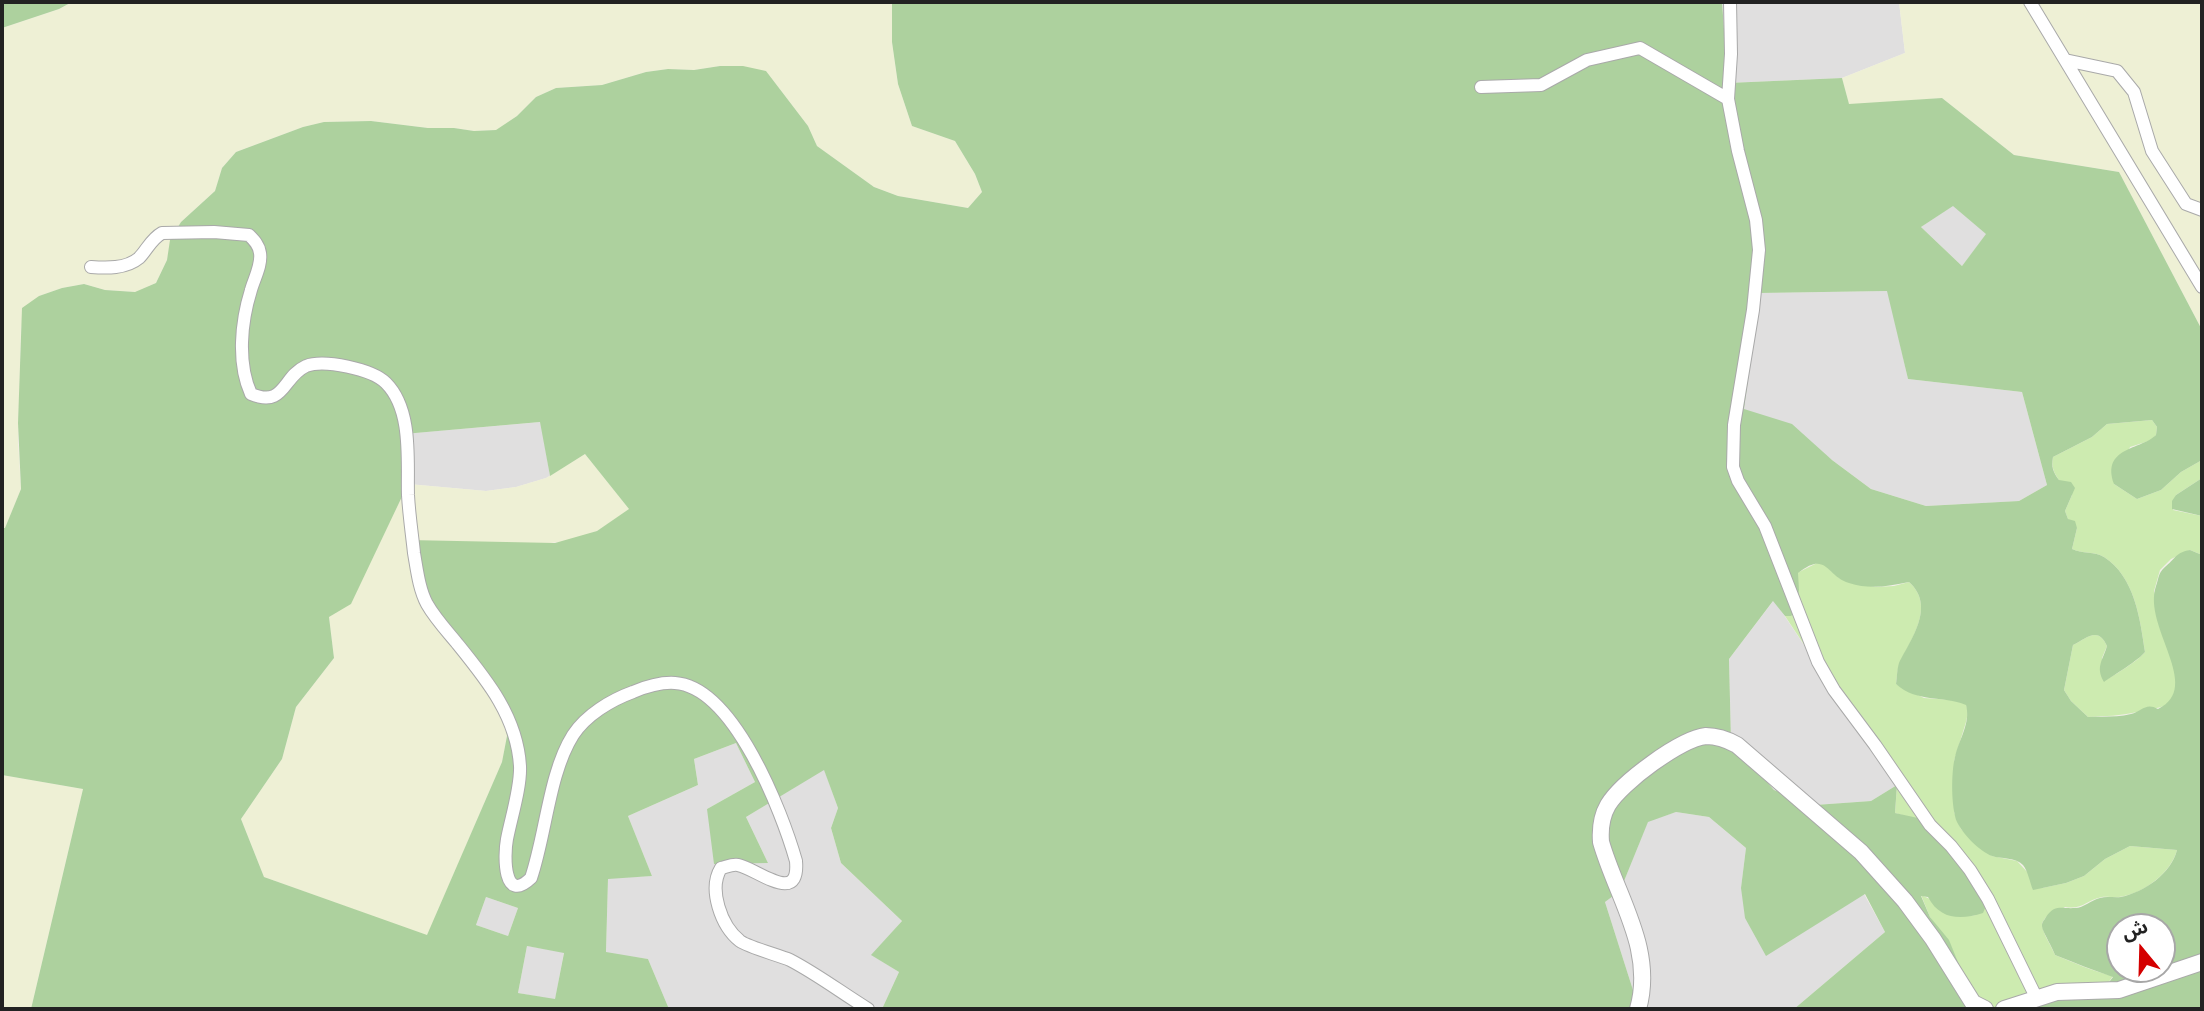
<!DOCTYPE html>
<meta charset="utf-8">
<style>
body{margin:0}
#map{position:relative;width:2204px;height:1011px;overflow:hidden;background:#f2efe9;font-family:"Fira Sans Condensed","Noto Sans Arabic",sans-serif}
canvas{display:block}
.frame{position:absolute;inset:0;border:4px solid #222;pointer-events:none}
.north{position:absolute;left:2106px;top:913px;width:70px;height:70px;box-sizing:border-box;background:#fff;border:2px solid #a7a7a7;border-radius:50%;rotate:341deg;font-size:19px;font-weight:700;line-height:28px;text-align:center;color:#222}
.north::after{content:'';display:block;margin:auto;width:24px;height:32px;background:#d40000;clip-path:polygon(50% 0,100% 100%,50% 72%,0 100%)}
</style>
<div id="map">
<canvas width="2204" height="1011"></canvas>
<div class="frame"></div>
<div class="north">ش</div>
</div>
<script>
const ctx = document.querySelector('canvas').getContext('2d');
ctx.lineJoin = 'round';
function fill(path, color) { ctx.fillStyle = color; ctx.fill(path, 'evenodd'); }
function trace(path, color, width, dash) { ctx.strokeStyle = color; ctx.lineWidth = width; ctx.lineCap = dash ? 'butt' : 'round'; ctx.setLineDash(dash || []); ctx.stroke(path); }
fill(new Path2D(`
 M 1722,2 L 1899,2 L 1905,53 L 1842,78 L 1727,83 Z
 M 1953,205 L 1987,234 L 1962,266 L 1921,227 Z
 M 1888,291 L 1908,379 L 2022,392 L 2047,485 L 2019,501 L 1926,506 L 1871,489 L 1832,460 L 1744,409 L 1760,293 Z
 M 541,422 L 550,476 L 546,478 L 516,487 L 486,491 L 408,484 L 403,434 Z
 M 1774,600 L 1897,785 L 1871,801 L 1815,805 L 1774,790 L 1731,741 L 1729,659 Z
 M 736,743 L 755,782 L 707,809 L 768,863 L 746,817 L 824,769 L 838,808 L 831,828 L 841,863 L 902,921 L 872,955 L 899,972 L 882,1009 L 669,1009 L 648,959 L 606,953 L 608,878 L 652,876 L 628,816 L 698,785 L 694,759 Z
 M 1676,812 L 1709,817 L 1746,848 L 1741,888 L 1864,894 L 1885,932 L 1794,1009 L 1639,1009 L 1605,902 L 1620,891 L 1648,821 Z
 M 486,897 L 518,908 L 508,936 L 476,925 Z
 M 527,946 L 564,952 L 555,1000 L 518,993 Z`), '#e0dfdf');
fill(new Path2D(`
 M 72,2 L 892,2 L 892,42 L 898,84 L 912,126 L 955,141 L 975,174 L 982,192 L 968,208 L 898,196 L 874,187 L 817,146 L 808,126 L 766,71 L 720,66 L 694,70 L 668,69 L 646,72 L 602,85 L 556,88 L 536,97 L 517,116 L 497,130 L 474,131 L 454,128 L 428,128 L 371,121 L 325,122 L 303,127 L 236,152 L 222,168 L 215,191 L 181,222 L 171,240 L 167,260 L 156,283 L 136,292 L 105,290 L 84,284 L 62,288 L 39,296 L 21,327 L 18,442 L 21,489 L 5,529 L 2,528 L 2,28 L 59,9 Z
 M 1899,2 L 2202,2 L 2202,330 L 2119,172 L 2014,155 L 1942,98 L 1849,105 L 1842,78 L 1905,53 Z
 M 585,454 L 630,510 L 597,531 L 569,541 L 540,544 L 409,541 L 488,683 L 506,725 L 507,736 L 502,762 L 427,936 L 264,877 L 241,819 L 282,759 L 296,707 L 334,658 L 329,617 L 351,603 L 408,484 L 486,491 L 516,487 L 546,478 Z
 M 2,775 L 83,789 L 31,1009 L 2,1009 Z`), '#eef0d5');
fill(new Path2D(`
 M 2152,420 L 2157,427 L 2156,435 L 2152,440 L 2130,447 L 2114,484 L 2137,499 L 2161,490 L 2181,472 L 2202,460 L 2202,478 L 2176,495 L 2173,510 L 2202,516 L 2202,555 L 2190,550 L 2171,559 L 2160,570 L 2154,591 L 2169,643 L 2178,659 L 2184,682 C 2174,710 2162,706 2137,712 C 2120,716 2106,716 2088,717 L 2071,701 L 2064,690 L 2073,645 C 2087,638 2098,626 2107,646 L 2102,658 L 2104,681 C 2115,675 2138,661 2145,652 C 2140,619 2135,577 2104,557 C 2095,551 2082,554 2072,549 L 2077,528 L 2068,519 L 2065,511 L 2072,495 C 2063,484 2049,473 2053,457 L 2092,437 L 2107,424 Z
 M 1817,563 L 1824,564 L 1839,578 L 1875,587 L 1894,586 L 1909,582 C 1936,606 1911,639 1900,663 C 1897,669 1897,678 1896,684 L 1924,698 L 1952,700 L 1966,704 L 1968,712 L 1966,722 L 1954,761 L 1954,812 L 1961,829 L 1979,847 L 1992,856 L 2017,861 L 2042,888 L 2066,883 L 2084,876 L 2105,859 L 2130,846 L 2177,850 C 2171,873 2143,894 2119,897 C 2113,898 2107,896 2102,897 C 2086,900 2083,910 2065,907 L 2046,917 L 2042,923 C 2042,933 2051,945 2055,955 C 2075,963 2092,971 2113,976 L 2103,990 L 2028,1009 L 1977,1009 L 1952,949 L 1930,917 L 1921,895 L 1968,916 L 1976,915 L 1902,815 L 1895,813 L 1897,785 L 1785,616 L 1791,616 L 1799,598 L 1797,573 Z`), '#cdebb0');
fill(new Path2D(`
 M 2,2 L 72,2 L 59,9 L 2,28 Z
 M 892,2 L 1722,2 L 1728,83 L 1842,78 L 1849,104 L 1942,98 L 2014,155 L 2119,172 L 2202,330 L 2202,460 L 2181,472 L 2161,490 L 2137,499 L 2114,484 C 2101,447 2141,450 2156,435 L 2157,427 L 2152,420 L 2107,424 L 2092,437 L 2053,457 C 2051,467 2053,472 2059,480 L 2071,482 L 2075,488 L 2065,511 L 2068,519 L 2075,521 L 2077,528 L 2072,549 C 2082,554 2095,551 2104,557 C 2135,577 2140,619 2145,652 C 2139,660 2114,675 2104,682 C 2095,667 2103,660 2107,646 C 2098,626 2087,638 2073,645 L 2064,690 L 2071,701 L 2088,717 C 2102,716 2117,718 2131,714 C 2142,711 2146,702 2158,709 C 2204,687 2142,627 2156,586 C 2159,578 2158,573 2165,567 C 2175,559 2176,552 2190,550 L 2202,555 L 2202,1009 L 2028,1009 L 2048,994 L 2103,990 L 2113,977 C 2093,970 2075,963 2055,955 C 2053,948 2042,931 2042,926 C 2042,921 2044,921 2046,917 C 2055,904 2061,909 2075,908 C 2084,908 2091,900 2100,898 C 2107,896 2114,898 2121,897 C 2144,892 2171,874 2177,850 L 2130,846 L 2105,859 L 2084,876 L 2066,883 L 2033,890 C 2030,883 2028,871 2023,865 C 2016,857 2001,859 1992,856 C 1979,851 1963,834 1957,822 C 1951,808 1951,772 1955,757 C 1959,739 1971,723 1966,705 C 1942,695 1917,703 1896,684 C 1897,678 1897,669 1899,663 C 1911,639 1936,606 1909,582 C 1889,586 1870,590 1849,583 C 1826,576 1827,550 1798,573 L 1799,590 L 1797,611 L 1791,616 L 1785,616 L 1773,601 L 1729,659 L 1731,741 L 1774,790 L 1815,805 L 1871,801 L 1897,785 L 1895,813 L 1918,818 L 1961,860 L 1986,906 L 1983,913 C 1961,920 1940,920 1928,897 L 1921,896 L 1930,917 L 1949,940 L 1977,1009 L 1794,1009 L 1885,932 L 1865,894 L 1766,956 L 1745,918 L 1741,888 L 1746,848 L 1709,817 L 1676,812 L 1648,822 L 1620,891 L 1605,902 L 1639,1009 L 882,1009 L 899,972 L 871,955 L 902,921 L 841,863 L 831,828 L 838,808 L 824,770 L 746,817 L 768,863 L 714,864 L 707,809 L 755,782 L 736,743 L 694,759 L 698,785 L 628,816 L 652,876 L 608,879 L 606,952 L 648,959 L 669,1009 L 31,1009 L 83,789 L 2,775 L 2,528 L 5,528 L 21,489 L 18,423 L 22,308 L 39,296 L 62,288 L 84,284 L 105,290 L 135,292 L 156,283 L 167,260 L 170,240 L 181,222 L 215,191 L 222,168 L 236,152 L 303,127 L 324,122 L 371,121 L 428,128 L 454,128 L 474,131 L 496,130 L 517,116 L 536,97 L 556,88 L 602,85 L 646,72 L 668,69 L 694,70 L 720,66 L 743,66 L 766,71 L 808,126 L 817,146 L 874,187 L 898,196 L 968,208 L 982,192 L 975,174 L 955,141 L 912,126 L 898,84 L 892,42 ZM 1953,206 L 1986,234 L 1962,266 L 1921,227 ZM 1887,291 L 1908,379 L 2022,392 L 2047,485 L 2019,501 L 1926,506 L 1871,489 L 1832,460 L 1792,424 L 1744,409 L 1760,293 ZM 540,422 L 550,476 L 585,454 L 629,509 L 597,531 L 555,543 L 408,540 L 437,619 L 504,713 L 507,736 L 502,762 L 427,935 L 264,877 L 241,819 L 282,759 L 296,707 L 334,658 L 329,617 L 351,604 L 408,484 L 404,434 ZM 486,897 L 518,908 L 508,936 L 476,925 ZM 2120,927 L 2162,927 L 2162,969 L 2120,969 ZM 527,946 L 564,953 L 555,999 L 518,993 Z
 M 2202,478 L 2202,516 L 2172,509 L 2172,501 L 2176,495 Z`), '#add19e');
const minor = new Path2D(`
 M 1730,2 L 1731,54 L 1728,99 L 1738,151 L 1756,220 L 1759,250 L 1753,310 L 1734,425 L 1733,467 L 1738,481 L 1765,526 L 1818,662 L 1834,690 L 1875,745 L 1930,825 L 1951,846 L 1970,870 L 1988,899 L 2036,997
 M 2030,2 L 2202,287
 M 2065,60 L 2117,71 L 2134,92 L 2152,151 L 2186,204 L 2202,210
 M 1481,87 L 1541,85 L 1587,60 L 1640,48 L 1728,99
 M 91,267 C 106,268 126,269 139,258 C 147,250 151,239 162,233 L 214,232 L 249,235 C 254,240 259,245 260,253 C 262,265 254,279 251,290 C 241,322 237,363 251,394 C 285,408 282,377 306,366 C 324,359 372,369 386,383 C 413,410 407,462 408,495 C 409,514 412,534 414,553 C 417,570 419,589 427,604 C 435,618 446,630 456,642 C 486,679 517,716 520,766 C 521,787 511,818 507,839 C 504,855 503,905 531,878 C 546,834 549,773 573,735 C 586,715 611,700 633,692 C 645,687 661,682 675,683 C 734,687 782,812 796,861 C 800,907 756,868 738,865 C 732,864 726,867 721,868 C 708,889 721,926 740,941 C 748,947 778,955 790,960 C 817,974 842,993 868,1009`);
const tertiary = new Path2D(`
 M 1638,1009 C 1655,949 1617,898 1601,842 C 1600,829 1601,817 1608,805 C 1621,783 1680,739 1706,736 C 1717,736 1728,740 1737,745 L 1861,852 L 1905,901 L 1933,939 L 1973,1003 L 1985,1009
 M 2004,1009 L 2057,992 L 2119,990 L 2202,962`);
trace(minor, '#a9a9a9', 14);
trace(tertiary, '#a9a9a9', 18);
trace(minor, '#fff', 12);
trace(tertiary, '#fff', 16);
</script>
